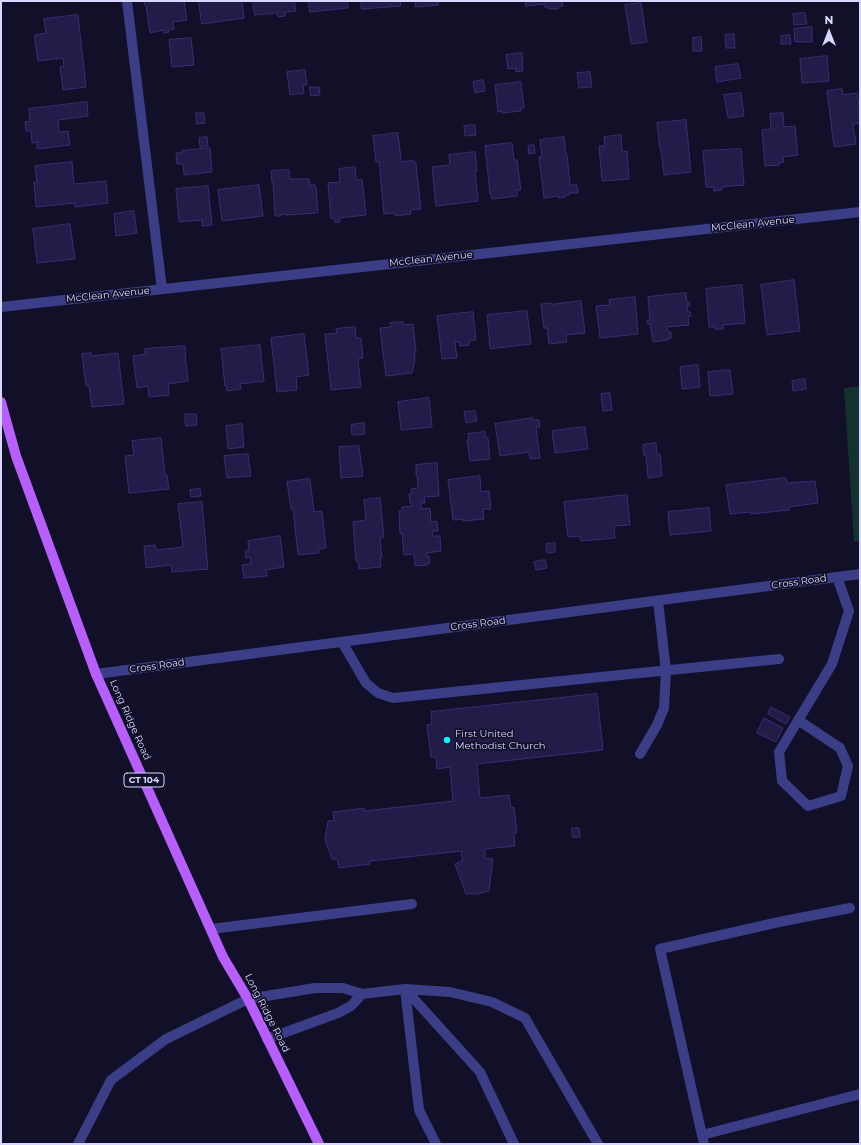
<!DOCTYPE html>
<style>
body{margin:0}
#map{position:relative;width:861px;height:1145px;overflow:hidden;background:#121028;font-family:Montserrat,sans-serif}
canvas{display:block}
.frame{position:absolute;inset:0;border:2px solid #d9d7ff;pointer-events:none}
.north{position:absolute;left:809px;top:12px;width:40px;height:40px;-webkit-text-stroke:3px #121028;paint-order:stroke;rotate:0deg;font-size:11px;font-weight:700;line-height:16px;text-align:center;color:#d9d7ff}
.north::after{content:'';display:block;margin:auto;width:14px;height:18px;background:#d9d7ff;clip-path:polygon(50% 0,100% 100%,50% 72%,0 100%)}
</style>
<div id="map">
<canvas width="861" height="1145"></canvas>
<div class="frame"></div>
<div class="north">N</div>
</div>
<script>
const ctx = document.querySelector('canvas').getContext('2d');
ctx.lineJoin = 'round';
function fill(path, color) { ctx.fillStyle = color; ctx.fill(path, 'evenodd'); }
function trace(path, color, width, dash) { ctx.strokeStyle = color; ctx.lineWidth = width; ctx.lineCap = dash ? 'butt' : 'round'; ctx.setLineDash(dash || []); ctx.stroke(path); }
function drawText(font, color, halo, rows, align = 'center') {
  ctx.font = font + ' Montserrat,sans-serif'; ctx.lineWidth = 3.5; ctx.setLineDash([]); ctx.textBaseline = 'middle'; ctx.strokeStyle = halo; ctx.fillStyle = color; for (const [text, x, y, turn = 0] of rows) {
    ctx.save(); ctx.translate(x, y); ctx.rotate((+turn || 0) * Math.PI / 180); ctx.textAlign = isNaN(turn) ? turn : align; if (halo) ctx.strokeText(text, 0, 0); ctx.fillText(text, 0, 0); ctx.restore();
  }
}
fill(new Path2D(`
 M 860,386 L 860,541 L 854,542 L 844,388 Z`), '#13322e');
const building = new Path2D(`
 M 144,1 L 184,1 L 187,20 L 173,22 L 174,29 L 168,30 L 169,32 L 164,33 L 164,30 L 150,33 L 146,5 L 145,5 Z
 M 199,1 L 242,1 L 244,18 L 202,24 Z
 M 253,1 L 294,1 L 296,11 L 285,12 L 285,16 L 278,17 L 277,13 L 255,15 Z
 M 309,1 L 347,1 L 348,8 L 310,12 Z
 M 361,1 L 400,1 L 401,6 L 362,9 Z
 M 416,1 L 438,1 L 438,5 L 416,7 Z
 M 526,1 L 562,1 L 563,6 L 560,6 L 558,9 L 551,9 L 545,7 L 545,4 L 526,6 Z
 M 641,3 L 647,42 L 631,44 L 625,5 Z
 M 805,13 L 807,24 L 794,25 L 793,14 Z
 M 78,15 L 86,87 L 63,90 L 60,67 L 64,67 L 63,58 L 38,61 L 35,42 L 35,35 L 46,33 L 44,19 Z
 M 812,27 L 812,42 L 795,42 L 794,29 Z
 M 734,34 L 735,48 L 726,48 L 725,35 Z
 M 790,35 L 791,44 L 781,44 L 781,36 Z
 M 701,37 L 702,51 L 693,51 L 693,38 Z
 M 191,38 L 194,65 L 172,67 L 169,40 Z
 M 522,53 L 523,71 L 516,72 L 516,68 L 508,69 L 506,55 Z
 M 827,56 L 829,81 L 802,83 L 800,59 Z
 M 738,64 L 741,78 L 717,82 L 715,67 Z
 M 305,70 L 307,85 L 303,85 L 304,93 L 290,95 L 287,72 Z
 M 590,72 L 592,87 L 579,88 L 577,73 Z
 M 483,80 L 485,91 L 475,93 L 473,82 Z
 M 521,82 L 524,108 L 520,109 L 521,111 L 502,113 L 502,111 L 498,112 L 495,85 Z
 M 310,87 L 319,87 L 320,95 L 311,96 Z
 M 842,89 L 843,95 L 857,93 L 859,105 L 860,105 L 860,123 L 853,124 L 856,144 L 834,147 L 827,91 Z
 M 741,93 L 744,116 L 728,118 L 724,95 Z
 M 87,102 L 88,116 L 58,120 L 59,132 L 68,131 L 70,145 L 37,149 L 37,142 L 32,143 L 31,131 L 26,131 L 25,122 L 30,121 L 29,109 Z
 M 196,113 L 204,113 L 205,123 L 197,124 Z
 M 783,113 L 784,127 L 795,126 L 798,155 L 783,157 L 784,162 L 779,163 L 779,165 L 765,166 L 762,130 L 771,129 L 770,114 Z
 M 686,120 L 691,172 L 664,175 L 661,150 L 660,150 L 657,123 Z
 M 475,125 L 476,135 L 465,136 L 464,126 Z
 M 398,133 L 401,159 L 403,162 L 413,160 L 416,164 L 421,209 L 410,210 L 411,214 L 395,216 L 395,213 L 384,214 L 379,162 L 376,162 L 373,136 Z
 M 621,135 L 622,152 L 627,151 L 629,179 L 602,181 L 599,146 L 605,146 L 604,137 Z
 M 207,137 L 208,146 L 200,147 L 199,138 Z
 M 564,137 L 566,155 L 567,155 L 570,185 L 577,185 L 578,193 L 569,193 L 569,195 L 566,195 L 565,197 L 559,198 L 558,196 L 544,198 L 539,157 L 542,157 L 540,140 Z
 M 512,143 L 514,160 L 517,160 L 521,190 L 517,190 L 517,196 L 492,199 L 491,193 L 490,194 L 485,146 Z
 M 534,145 L 535,153 L 529,154 L 528,146 Z
 M 210,148 L 212,172 L 184,175 L 183,164 L 177,164 L 176,153 L 182,153 L 182,151 Z
 M 741,149 L 744,185 L 721,187 L 722,190 L 714,191 L 714,187 L 706,187 L 703,151 Z
 M 475,152 L 477,171 L 475,171 L 478,201 L 436,206 L 432,167 L 450,165 L 449,155 Z
 M 72,162 L 74,184 L 106,181 L 108,203 L 75,207 L 75,203 L 36,207 L 34,182 L 37,182 L 35,166 Z
 M 355,167 L 356,180 L 362,179 L 366,215 L 339,218 L 340,222 L 335,222 L 334,218 L 331,219 L 328,183 L 340,182 L 339,169 Z
 M 289,170 L 290,179 L 309,179 L 310,185 L 315,185 L 315,187 L 316,187 L 318,213 L 286,215 L 286,214 L 281,214 L 281,216 L 275,216 L 273,182 L 272,182 L 271,171 Z
 M 259,185 L 263,216 L 222,221 L 218,190 Z
 M 208,186 L 212,225 L 202,226 L 202,220 L 179,222 L 176,189 Z
 M 134,211 L 137,233 L 116,236 L 114,214 Z
 M 70,224 L 75,259 L 37,263 L 33,229 Z
 M 794,280 L 800,331 L 767,335 L 761,285 Z
 M 742,285 L 745,323 L 723,325 L 723,329 L 715,329 L 715,327 L 709,327 L 706,289 Z
 M 686,293 L 687,302 L 689,302 L 690,306 L 687,306 L 688,312 L 690,312 L 691,316 L 688,317 L 689,325 L 667,327 L 668,332 L 671,332 L 671,338 L 668,338 L 668,340 L 653,342 L 650,324 L 648,324 L 647,320 L 650,320 L 648,297 Z
 M 635,297 L 638,334 L 600,338 L 596,306 L 610,305 L 609,300 Z
 M 581,301 L 585,333 L 566,335 L 567,342 L 549,344 L 547,328 L 544,328 L 541,304 L 551,303 L 552,304 Z
 M 527,311 L 531,344 L 490,349 L 487,315 Z
 M 473,312 L 476,340 L 469,341 L 469,345 L 460,346 L 459,342 L 455,342 L 457,358 L 442,359 L 437,316 Z
 M 403,322 L 403,325 L 413,324 L 416,352 L 414,352 L 415,360 L 412,373 L 386,376 L 380,328 L 391,327 L 390,323 Z
 M 355,327 L 356,338 L 361,338 L 363,358 L 358,359 L 361,387 L 331,390 L 325,334 L 337,333 L 336,329 Z
 M 304,334 L 309,375 L 296,377 L 297,390 L 277,392 L 271,338 Z
 M 260,345 L 264,381 L 240,384 L 241,389 L 227,391 L 226,385 L 225,386 L 221,349 Z
 M 185,346 L 186,353 L 185,353 L 188,381 L 168,384 L 169,395 L 149,397 L 148,386 L 137,388 L 133,356 L 145,354 L 145,349 Z
 M 91,353 L 91,356 L 118,353 L 124,404 L 92,407 L 89,386 L 86,386 L 82,354 Z
 M 698,365 L 700,387 L 682,389 L 680,367 Z
 M 730,370 L 733,394 L 710,396 L 708,372 Z
 M 805,379 L 806,389 L 793,391 L 792,381 Z
 M 610,393 L 612,410 L 603,411 L 601,394 Z
 M 429,398 L 432,427 L 401,430 L 398,402 Z
 M 475,411 L 477,421 L 466,423 L 464,412 Z
 M 185,414 L 196,414 L 197,425 L 186,426 Z
 M 533,418 L 534,420 L 539,420 L 540,427 L 536,427 L 540,458 L 530,459 L 529,452 L 500,456 L 495,424 Z
 M 364,423 L 365,434 L 352,435 L 351,425 Z
 M 242,424 L 244,447 L 228,449 L 226,426 Z
 M 585,427 L 588,449 L 555,453 L 552,431 Z
 M 485,432 L 486,438 L 488,438 L 490,459 L 470,461 L 467,440 L 469,440 L 468,434 Z
 M 161,438 L 165,475 L 167,475 L 169,489 L 129,493 L 125,456 L 134,455 L 132,441 Z
 M 656,443 L 657,454 L 660,454 L 662,476 L 648,478 L 646,455 L 644,456 L 643,445 Z
 M 359,446 L 363,476 L 341,478 L 339,447 Z
 M 248,454 L 251,476 L 227,478 L 224,456 Z
 M 437,463 L 439,496 L 424,497 L 425,503 L 421,503 L 421,509 L 430,508 L 431,522 L 437,521 L 438,531 L 432,531 L 433,536 L 440,536 L 441,551 L 426,553 L 426,556 L 429,556 L 430,563 L 427,564 L 427,565 L 415,566 L 414,554 L 404,555 L 402,533 L 400,534 L 399,511 L 402,511 L 402,507 L 412,506 L 412,503 L 410,503 L 409,494 L 412,494 L 411,489 L 418,488 L 417,475 L 416,475 L 416,465 Z
 M 480,476 L 481,492 L 489,491 L 491,509 L 483,509 L 484,519 L 463,521 L 463,519 L 453,520 L 448,480 Z
 M 786,478 L 787,483 L 815,481 L 818,503 L 789,507 L 789,510 L 751,514 L 751,512 L 730,514 L 726,485 Z
 M 310,479 L 314,512 L 322,511 L 326,548 L 318,549 L 319,553 L 298,555 L 293,509 L 291,509 L 287,482 Z
 M 200,489 L 201,496 L 191,497 L 190,490 Z
 M 627,495 L 630,525 L 614,526 L 615,538 L 581,541 L 580,536 L 568,537 L 564,502 Z
 M 380,498 L 384,537 L 380,538 L 382,558 L 380,558 L 381,567 L 359,569 L 358,561 L 356,561 L 353,522 L 366,520 L 364,500 Z
 M 202,502 L 208,569 L 172,572 L 171,565 L 146,568 L 144,546 L 155,545 L 156,550 L 183,547 L 178,504 Z
 M 709,508 L 711,531 L 670,535 L 668,512 Z
 M 280,536 L 284,567 L 266,570 L 267,576 L 244,578 L 242,565 L 251,564 L 250,557 L 246,558 L 245,551 L 249,550 L 248,541 Z
 M 555,543 L 555,552 L 547,553 L 546,544 Z
 M 545,560 L 547,568 L 536,570 L 534,562 Z
 M 597,694 L 603,750 L 477,764 L 480,798 L 509,795 L 511,808 L 514,807 L 517,833 L 514,833 L 515,846 L 485,849 L 485,858 L 493,859 L 489,891 L 477,894 L 466,894 L 455,864 L 463,860 L 461,855 L 462,851 L 370,861 L 370,864 L 339,868 L 337,859 L 332,859 L 325,840 L 328,821 L 334,821 L 333,812 L 364,808 L 364,811 L 453,801 L 450,767 L 437,769 L 436,757 L 431,757 L 427,725 L 432,724 L 431,712 Z
 M 771,707 L 790,717 L 786,724 L 768,714 Z
 M 764,718 L 783,728 L 776,742 L 757,733 Z
 M 572,828 L 579,828 L 580,837 L 573,837 Z`);
fill(building, '#221c49');
trace(building, '#372e74', 1);
trace(new Path2D(`
 M 127,1 L 162,289
 M 342,642 L 366,683 L 378,693 L 393,698 L 779,659
 M 798,720 L 840,748 L 848,766 L 841,796 L 808,806 L 782,781 L 779,752 L 832,664 L 849,611 L 837,577
 M 640,754 L 657,725 L 664,708 L 666,671 L 658,601
 M 211,929 L 412,904
 M 267,1039 L 338,1013 L 351,1006 L 362,994
 M 702,1135 L 860,1094
 M 78,1144 L 111,1080 L 166,1039 L 248,999 L 315,988 L 343,988 L 362,994 L 405,989 L 450,992 L 492,1002 L 525,1018 L 598,1144
 M 436,1144 L 419,1110 L 405,989 L 480,1072 L 514,1144
 M 704,1144 L 660,949 L 779,922 L 850,908`), '#3b3e86', 10);
trace(new Path2D(`
 M 1,307 L 860,212
 M 96,674 L 860,574`), '#3b3e86', 10);
trace(new Path2D(`
 M 1,402 L 16,456 L 96,674 L 223,957 L 248,999 L 319,1144`), '#b75ffe', 10);
for (const [x, y, r, color] of [
 [447,740,4,"#05f6fd"]
]) { const dot = new Path2D(); dot.arc(x, y, r, 0, 2 * Math.PI); ctx.fillStyle = color; ctx.fill(dot); trace(dot, '#121028', 1.5); }
for (const [x, y, w] of [
 [144,780,40]
]) { const box = new Path2D(); box.roundRect(x - w / 2, y - 7, w, 14, 3); ctx.fillStyle = '#121028'; ctx.fill(box); trace(box, '#d9d7ff', 1); }
drawText('bold 9px', '#d9d7ff', null, [
 ["CT 104",144,780]
]);
drawText('10px', '#d9d7ff', '#121028', [
 ["McClean Avenue",753,224,-6],
 ["McClean Avenue",431,259,-6],
 ["McClean Avenue",108,295,-6],
 ["Cross Road",799,582,-8],
 ["Cross Road",478,624,-7],
 ["Cross Road",157,666,-8],
 ["Long Ridge Road",130,720,66],
 ["Long Ridge Road",267,1013,63]
]);
drawText('10px', '#d9d7ff', '#121028', [
 ["First United",455,734],
 ["Methodist Church",455,746]
], 'left');
</script>
